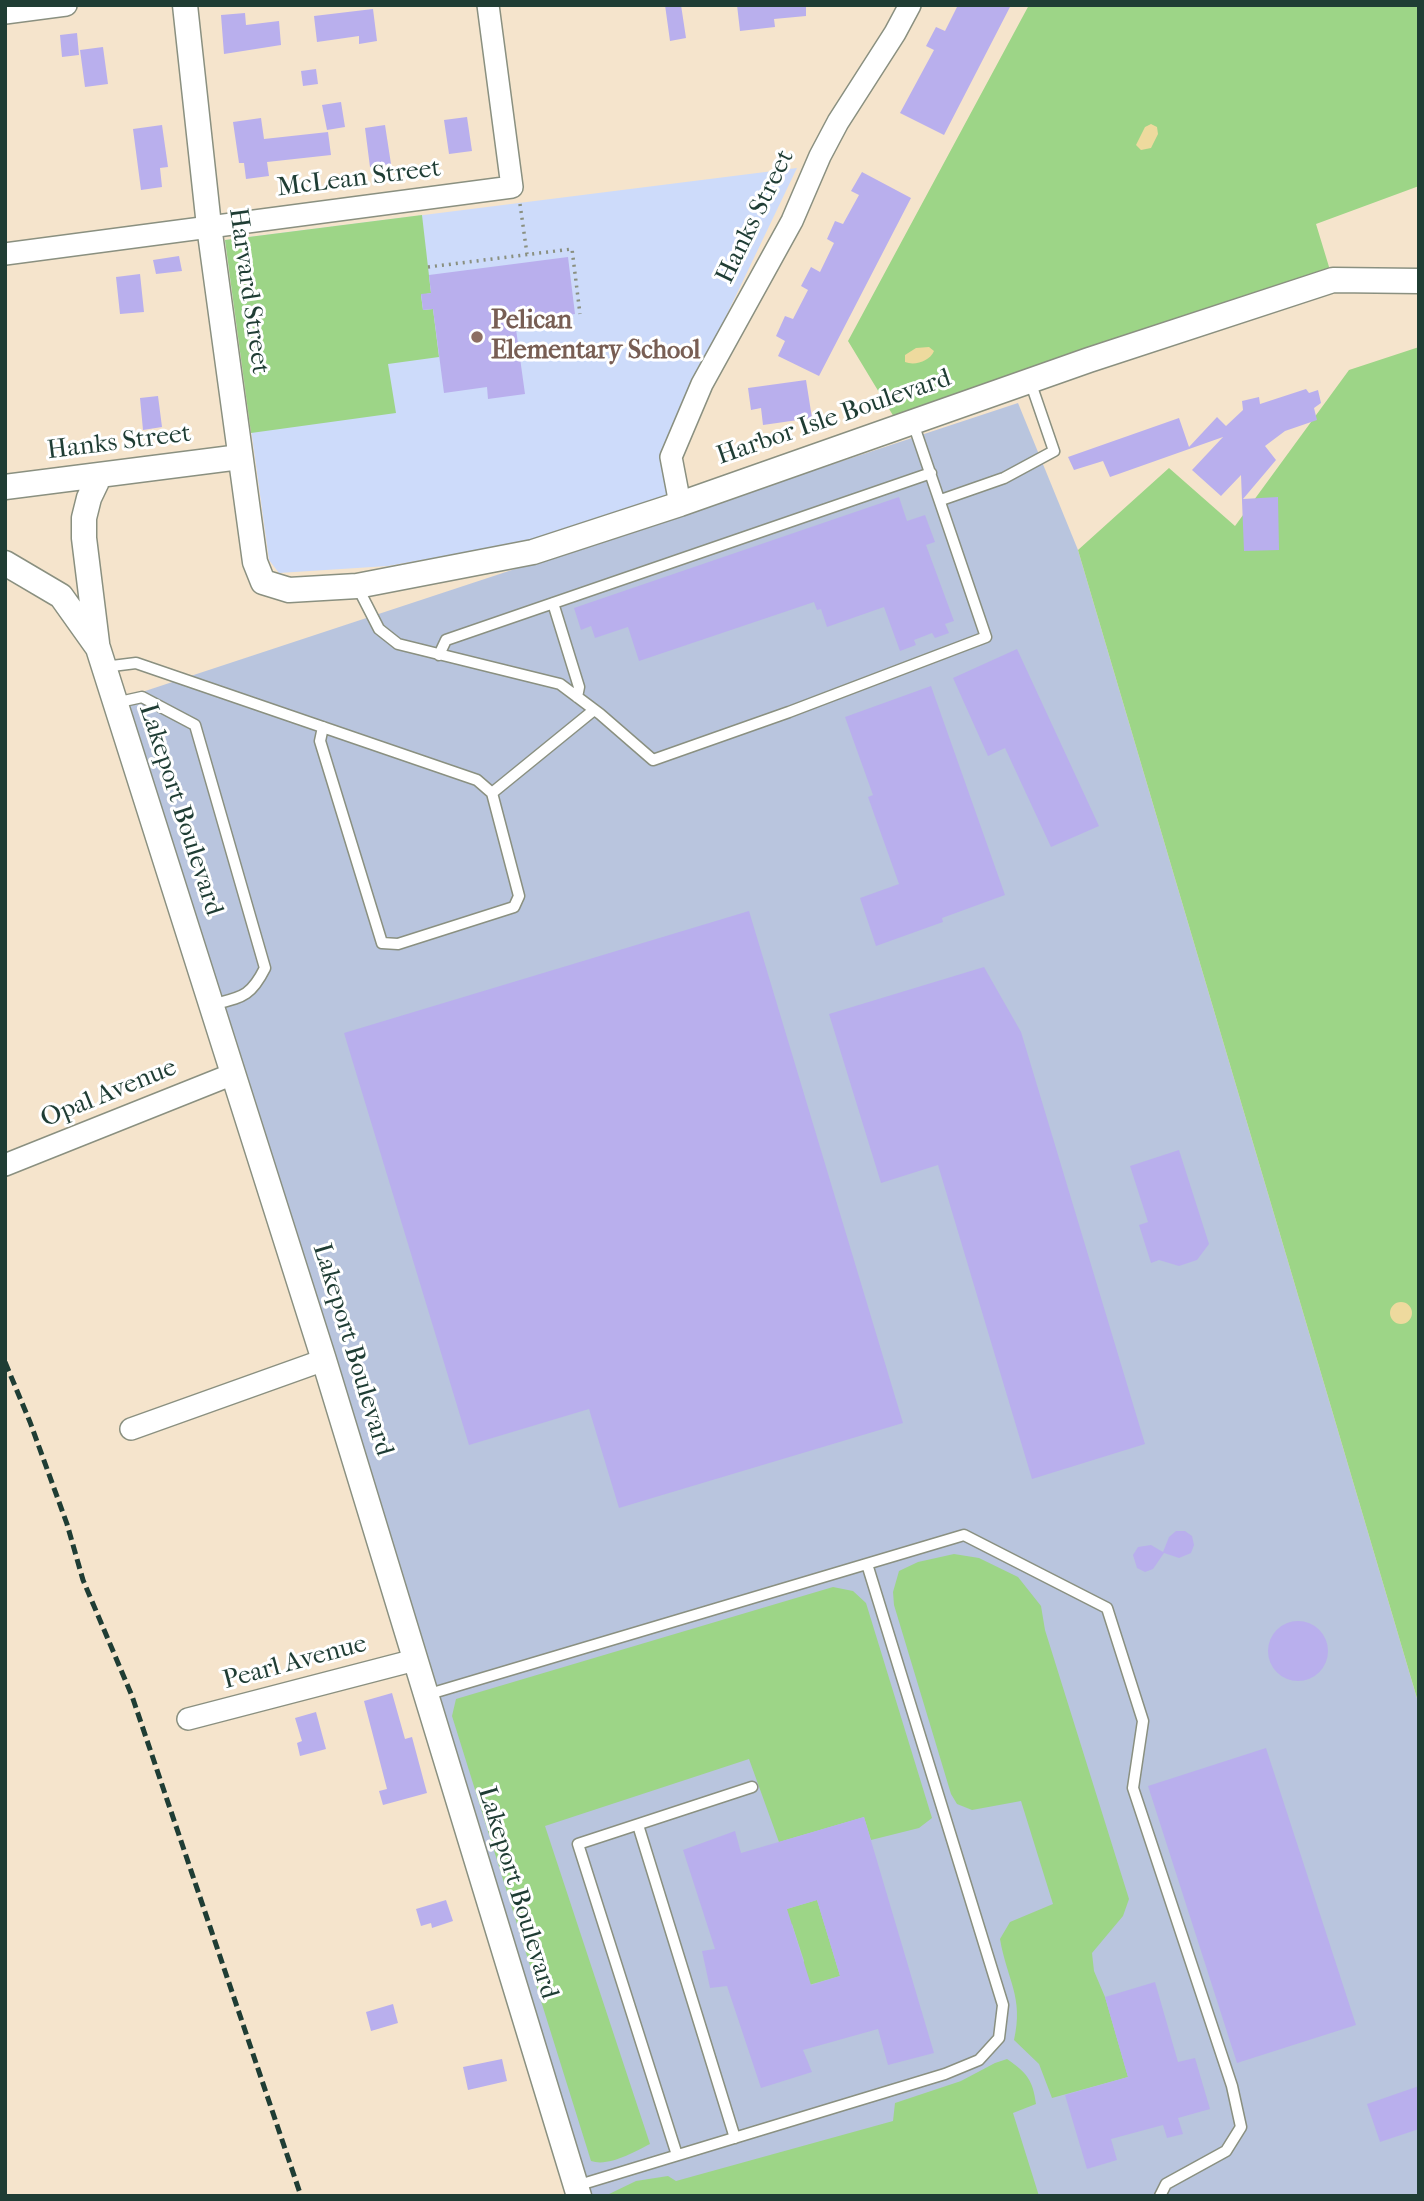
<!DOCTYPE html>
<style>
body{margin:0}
#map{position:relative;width:1424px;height:2201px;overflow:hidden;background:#f5e4cc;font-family:"IM FELL French Canon",serif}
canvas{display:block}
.frame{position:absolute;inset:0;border:7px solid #1f3d34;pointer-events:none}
</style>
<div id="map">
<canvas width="1424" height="2201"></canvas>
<div class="frame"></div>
</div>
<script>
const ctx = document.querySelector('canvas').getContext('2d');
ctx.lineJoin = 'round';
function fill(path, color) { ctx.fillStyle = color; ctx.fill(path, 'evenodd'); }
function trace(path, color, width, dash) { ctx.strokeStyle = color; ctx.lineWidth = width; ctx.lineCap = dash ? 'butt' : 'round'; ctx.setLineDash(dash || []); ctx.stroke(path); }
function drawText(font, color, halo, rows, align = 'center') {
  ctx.font = font + ' "IM FELL French Canon",serif'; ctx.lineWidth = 6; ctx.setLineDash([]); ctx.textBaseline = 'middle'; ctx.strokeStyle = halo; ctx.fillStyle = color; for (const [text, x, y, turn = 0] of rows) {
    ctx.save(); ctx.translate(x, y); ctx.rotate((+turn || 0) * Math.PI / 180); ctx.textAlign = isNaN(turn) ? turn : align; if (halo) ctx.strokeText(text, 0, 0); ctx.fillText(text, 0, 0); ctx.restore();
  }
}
fill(new Path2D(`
 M 797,168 L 660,454 L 667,495 L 527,541 L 388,566 L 279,573 L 269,560 L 225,240 Z`), '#cddbfa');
fill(new Path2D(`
 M 1018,403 L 1078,550 L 1419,1705 L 1419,2196 L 592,2196 L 127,697 Z`), '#b9c5de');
fill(new Path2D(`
 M 1029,5 L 1419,5 L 1419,186 L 1316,224 L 1333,280 L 900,427 L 848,341 Z
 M 422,215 L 431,293 L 421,295 L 423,310 L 433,309 L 439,357 L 388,364 L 396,413 L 251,433 L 225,240 Z
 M 1419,347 L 1419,1705 L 1078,550 L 1169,468 L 1235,526 L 1349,370 Z
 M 954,1554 L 979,1558 L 1018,1577 L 1041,1606 L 1045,1630 L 1129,1899 L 1123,1916 L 1092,1953 L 1094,1971 L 1105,1997 L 1128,2077 L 1052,2098 L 1039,2064 L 1014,2040 C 1024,1997 1007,1980 1000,1939 L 1010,1922 L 1053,1904 L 1021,1801 L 972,1810 L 957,1804 L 951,1794 L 894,1605 L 893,1592 L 899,1571 L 918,1562 Z
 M 833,1587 L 853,1591 L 866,1603 L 932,1818 L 919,1828 L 871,1840 L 864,1817 L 779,1842 L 749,1759 L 545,1826 L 650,2144 C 634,2152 609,2167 591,2161 L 452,1716 L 456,1699 Z
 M 817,1900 L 840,1976 L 785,1992 L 804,1961 L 792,1924 L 771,1930 L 766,1915 Z
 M 1007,2059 C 1027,2073 1033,2080 1036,2104 L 1013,2113 L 1039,2196 L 605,2196 L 636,2181 L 668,2176 L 676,2181 L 893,2121 L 895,2103 L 961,2081 L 995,2063 Z`), '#9dd587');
fill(new Path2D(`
 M 1151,124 L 1157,127 L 1158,134 L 1151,148 L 1141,150 L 1136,145 L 1145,127 Z
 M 929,347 L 934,351 C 930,361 915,366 905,362 L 905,355 L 916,348 Z
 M1390 1313a11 11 0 1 1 22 0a11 11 0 1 1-22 0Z`), '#eeda9e');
fill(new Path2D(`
 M 665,5 L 681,5 L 686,38 L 670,41 Z
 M 737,5 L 806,5 L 806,16 L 774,19 L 775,27 L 740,31 Z
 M 958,5 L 1011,5 L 944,135 L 900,113 L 934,50 L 926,46 L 936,27 L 945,31 Z
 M 373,9 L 377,41 L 359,44 L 359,36 L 317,42 L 314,16 Z
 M 245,13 L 246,25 L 279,21 L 281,45 L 224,54 L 221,15 Z
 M 77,33 L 79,55 L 62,57 L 60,35 Z
 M 103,47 L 108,84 L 85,87 L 80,50 Z
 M 316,69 L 318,84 L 303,86 L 301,71 Z
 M 341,102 L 345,127 L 327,130 L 322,105 Z
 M 467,117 L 472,151 L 449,154 L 444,120 Z
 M 261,118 L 264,139 L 328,132 L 331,155 L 267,162 L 269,176 L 246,179 L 244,163 L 239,163 L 233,122 Z
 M 162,125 L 168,167 L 160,168 L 162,187 L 141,190 L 133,129 Z
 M 385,125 L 391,164 L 370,167 L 365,128 Z
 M 862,172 L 911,198 L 819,376 L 778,356 L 785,341 L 776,336 L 785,316 L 793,319 L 808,290 L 801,286 L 811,267 L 820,272 L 834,243 L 827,239 L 835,221 L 843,224 L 859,195 L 851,191 Z
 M 179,256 L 182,271 L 156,274 L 153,260 Z
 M 568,257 L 575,314 L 515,322 L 525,394 L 488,399 L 487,387 L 444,393 L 433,309 L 423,310 L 421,294 L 431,293 L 429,275 Z
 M 140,274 L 144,312 L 120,314 L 116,277 Z
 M 806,380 L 812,418 L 763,425 L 761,408 L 751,410 L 748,388 Z
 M 1306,389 L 1309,393 L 1318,390 L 1321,403 L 1314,408 L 1317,420 L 1285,431 L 1265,446 L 1276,460 L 1243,499 L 1278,497 L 1279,550 L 1244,551 L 1241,475 L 1221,496 L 1192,470 L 1223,437 L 1110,477 L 1103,461 L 1074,470 L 1068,457 L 1179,418 L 1189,447 L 1217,417 L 1226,426 L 1243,410 L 1242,401 L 1259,397 L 1260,404 Z
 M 158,396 L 162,427 L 143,430 L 140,398 Z
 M 899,497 L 907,521 L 925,515 L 935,542 L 926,545 L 954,621 L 945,624 L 949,633 L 935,638 L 932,633 L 914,640 L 916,645 L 900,651 L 884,607 L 827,627 L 821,609 L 817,610 L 814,602 L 639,661 L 628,627 L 595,638 L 591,626 L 581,630 L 574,608 Z
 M 1017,649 L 1099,826 L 1051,847 L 1005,748 L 988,756 L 953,678 Z
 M 931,686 L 1005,895 L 942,918 L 943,922 L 876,946 L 860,898 L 899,884 L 868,797 L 873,795 L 845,717 Z
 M 749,911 L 903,1423 L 619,1508 L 589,1409 L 469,1445 L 344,1033 Z
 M 984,967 L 1021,1032 L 1145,1444 L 1032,1479 L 938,1165 L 881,1183 L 829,1014 Z
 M 1179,1150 L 1209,1244 L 1197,1260 L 1179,1266 L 1159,1260 L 1151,1263 L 1139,1225 L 1148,1222 L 1130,1166 Z
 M 1176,1531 L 1185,1531 L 1192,1536 L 1194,1545 L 1191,1553 L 1179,1558 L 1164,1553 L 1153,1569 L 1145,1572 L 1137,1568 L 1133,1555 L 1138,1547 L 1151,1545 L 1163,1552 L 1169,1537 Z
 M1268 1651a30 30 0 1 1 60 0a30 30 0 1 1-60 0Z
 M 392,1693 L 405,1739 L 412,1737 L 427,1793 L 383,1805 L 379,1791 L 387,1789 L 364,1701 Z
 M 316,1712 L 326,1749 L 300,1756 L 297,1743 L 302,1741 L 295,1718 Z
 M 1266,1748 L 1356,2025 L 1237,2063 L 1148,1786 Z
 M 864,1817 L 934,2053 L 888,2065 L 878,2029 L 803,2050 L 812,2072 L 761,2088 L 727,1986 L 710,1988 L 702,1951 L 715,1949 L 683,1850 L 735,1831 L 741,1853 ZM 817,1900 L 840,1976 L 811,1985 L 787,1909 Z
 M 446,1900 L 453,1921 L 432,1928 L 431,1923 L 421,1926 L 416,1909 Z
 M 1155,1982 L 1178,2062 L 1195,2058 L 1210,2109 L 1178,2118 L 1183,2134 L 1167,2138 L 1163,2125 L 1111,2139 L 1117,2160 L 1087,2169 L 1065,2095 L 1128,2077 L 1105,1997 Z
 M 393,2004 L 398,2023 L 371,2031 L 366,2012 Z
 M 502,2059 L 507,2081 L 468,2090 L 463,2067 Z
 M 1419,2086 L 1419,2129 L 1380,2142 L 1367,2104 Z`), '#b9afed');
const service = new Path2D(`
 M 941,500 L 1004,478 L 1054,451 L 1030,381
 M 357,586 L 379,629 L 398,644 L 560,684 L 600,714 L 653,760 L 789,712 L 986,637 L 913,423
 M 553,603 L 579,687 L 577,697
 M 439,655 L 446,640 L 931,473
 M 104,667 L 136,663 L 477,780 L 492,793 L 519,896 L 514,907 L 398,944 L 382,943 L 320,741 L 323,727
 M 115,703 L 142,697 L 195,725 L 265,968 C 250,998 241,997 211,1005
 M 492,793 L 594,710
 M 426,1695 L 964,1535 L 1107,1608 L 1143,1721 L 1133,1788 L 1232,2086 L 1241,2127 L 1226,2151 L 1166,2184 L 1160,2196
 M 638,1825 L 735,2138
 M 677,2155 L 578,1844 L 752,1787
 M 576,2186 L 945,2074 L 979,2060 L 999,2038 L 1003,2005 L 867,1564`);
const minor = new Path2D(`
 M 5,13 L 66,5
 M 5,254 L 512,187 L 488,5
 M 680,504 L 671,457 L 702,384 L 792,221 L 820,156 L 838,122 L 895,33 L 910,5
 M 5,1165 L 233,1074
 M 131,1429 L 324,1360
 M 188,1719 L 415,1660`);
const tertiary = new Path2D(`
 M 185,5 L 209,226 L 255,562 L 263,582 L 289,590 L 357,586 L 533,552 L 680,504 L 1089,360 L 1333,280 L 1419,281
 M 5,487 L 240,457
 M 5,563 L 61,596 L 98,648 L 324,1360 L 579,2196
 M 97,643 L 84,538 L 84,518 L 89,498 L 100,475`);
trace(service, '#8a9080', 13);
trace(minor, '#8a9080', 24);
trace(tertiary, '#8a9080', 27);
trace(new Path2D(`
 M 520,204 L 527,254
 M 428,267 L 572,249 L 580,314`), '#8a9080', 3.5, [2, 5]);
trace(service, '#fff', 10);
trace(minor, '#fff', 21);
trace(tertiary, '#fff', 24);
trace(new Path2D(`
 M 5,1362 L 30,1422 L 67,1524 L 83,1580 L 132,1696 L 301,2196`), '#1f3d34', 5, [10, 5]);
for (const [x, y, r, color] of [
 [477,337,7,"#8d6e63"]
]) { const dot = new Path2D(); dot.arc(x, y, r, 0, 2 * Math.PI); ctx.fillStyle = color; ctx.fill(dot); trace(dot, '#fff', 2.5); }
drawText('26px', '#1f3d34', '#fff', [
 ["McLean Street",359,179,-7],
 ["Hanks Street",756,217,-64],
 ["Harvard Street",248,291,82],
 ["Harbor Isle Boulevard",834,418,-19],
 ["Hanks Street",119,443,-7],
 ["Lakeport Boulevard",180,810,72],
 ["Opal Avenue",109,1094,-22],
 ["Lakeport Boulevard",352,1350,73],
 ["Pearl Avenue",295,1663,-15],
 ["Lakeport Boulevard",517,1893,73]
]);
drawText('bold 26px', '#785e54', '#fff', [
 ["Pelican",491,322],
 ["Elementary School",491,352]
], 'left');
</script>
